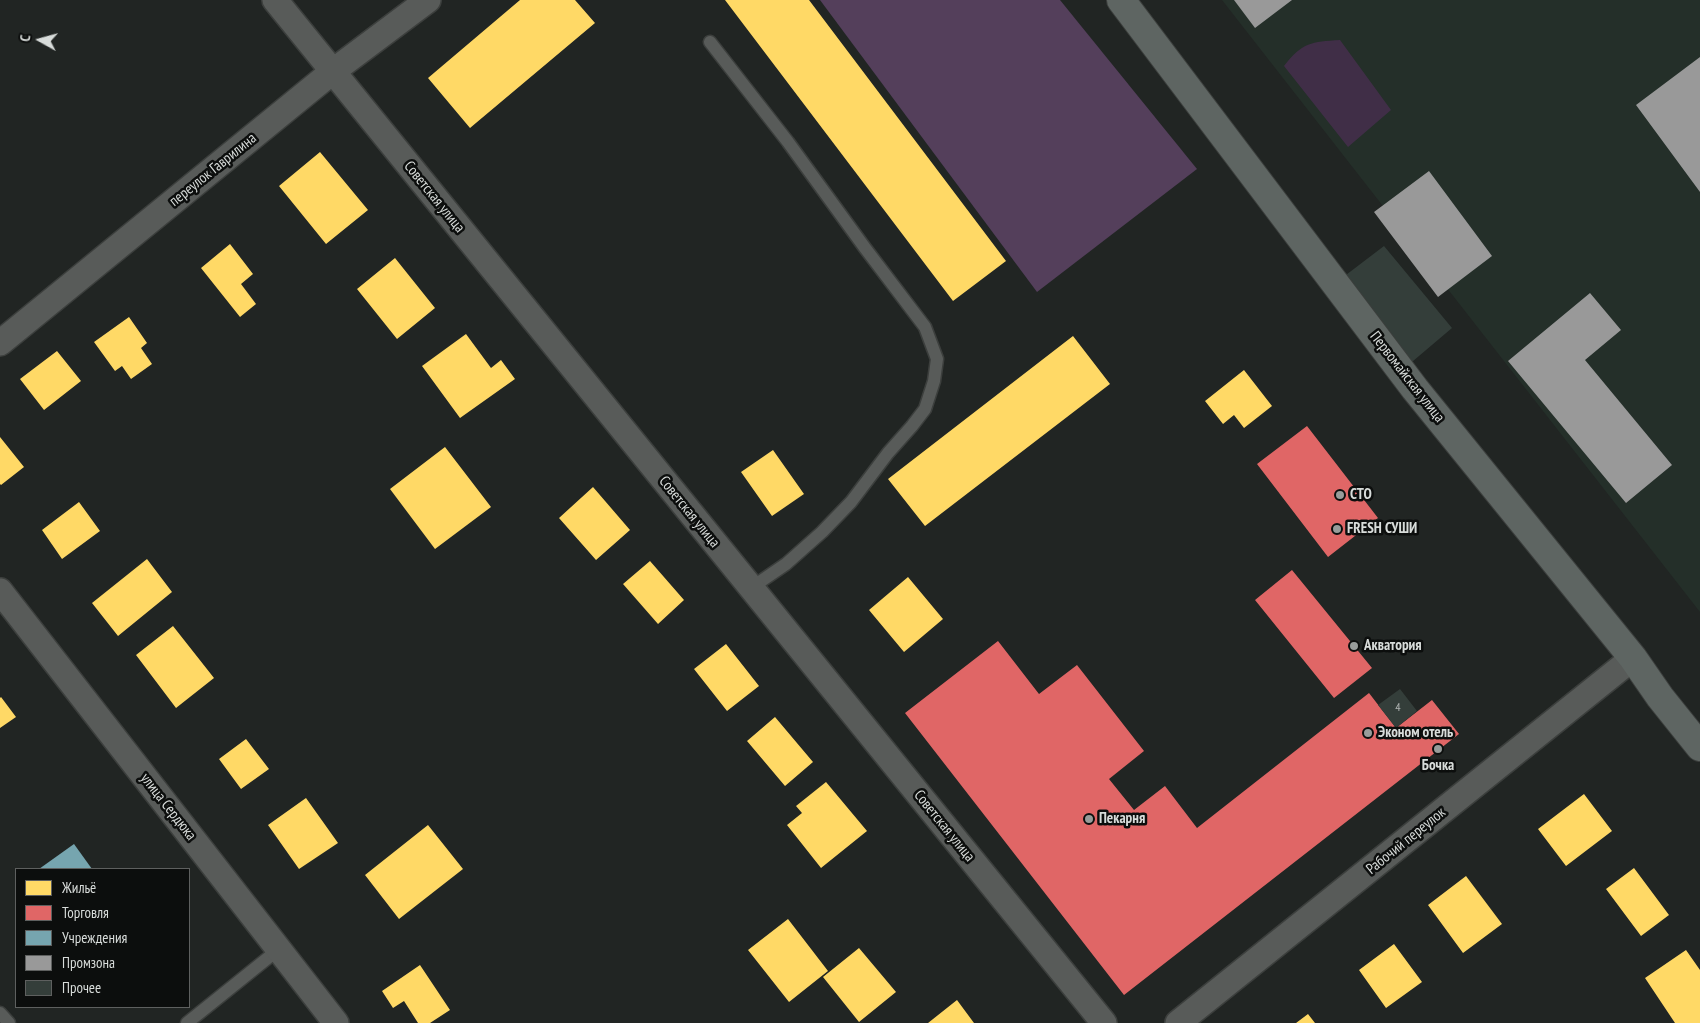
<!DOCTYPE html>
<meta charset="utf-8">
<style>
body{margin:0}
#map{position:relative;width:1700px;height:1023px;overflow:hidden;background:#212523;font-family:"PT Sans Narrow",sans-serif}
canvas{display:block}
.legend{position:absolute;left:15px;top:868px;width:175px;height:140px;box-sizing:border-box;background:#0c0e0d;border:1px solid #5e605f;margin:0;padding:6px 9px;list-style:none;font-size:15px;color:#d8dcda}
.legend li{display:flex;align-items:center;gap:10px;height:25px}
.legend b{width:25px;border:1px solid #5e605f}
.north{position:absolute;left:15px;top:15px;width:50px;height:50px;-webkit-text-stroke:4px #0c0e0d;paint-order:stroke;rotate:277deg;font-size:14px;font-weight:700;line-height:20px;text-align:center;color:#d8dcda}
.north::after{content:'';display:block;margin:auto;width:18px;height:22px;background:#d8dcda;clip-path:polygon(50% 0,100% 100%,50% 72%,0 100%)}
</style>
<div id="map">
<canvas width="1700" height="1023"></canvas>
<ul class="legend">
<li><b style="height:14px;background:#ffd966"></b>Жильё</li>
<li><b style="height:14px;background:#e06666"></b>Торговля</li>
<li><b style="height:14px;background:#76a5af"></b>Учреждения</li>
<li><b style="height:14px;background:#999"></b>Промзона</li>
<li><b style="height:14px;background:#343e3a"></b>Прочее</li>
</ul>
<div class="north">С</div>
</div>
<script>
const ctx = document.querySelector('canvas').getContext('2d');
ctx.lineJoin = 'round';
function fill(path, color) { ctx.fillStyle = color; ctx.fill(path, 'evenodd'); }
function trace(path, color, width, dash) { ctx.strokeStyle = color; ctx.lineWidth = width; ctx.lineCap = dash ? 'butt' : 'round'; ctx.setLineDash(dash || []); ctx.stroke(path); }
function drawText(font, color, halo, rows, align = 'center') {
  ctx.font = font + ' "PT Sans Narrow",sans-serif'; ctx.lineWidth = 5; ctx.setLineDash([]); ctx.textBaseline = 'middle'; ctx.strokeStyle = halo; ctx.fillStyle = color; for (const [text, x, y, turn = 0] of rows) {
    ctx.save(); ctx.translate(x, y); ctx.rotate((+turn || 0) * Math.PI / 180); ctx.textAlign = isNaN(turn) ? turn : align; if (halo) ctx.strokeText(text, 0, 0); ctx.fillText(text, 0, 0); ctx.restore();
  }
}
fill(new Path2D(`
 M 1222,0 L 1700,0 L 1700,612 Z`), '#242f29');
fill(new Path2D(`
 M 1340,40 L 1391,110 L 1348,147 L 1284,66 C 1303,42 1311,42 1340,40 Z`), '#402e47');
fill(new Path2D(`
 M 820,0 L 1060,0 L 1197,169 L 1037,292 Z`), '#543f5b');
fill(new Path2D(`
 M 520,0 L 575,0 L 595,23 L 470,128 L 428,78 Z
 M 725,0 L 809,0 L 1006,261 L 953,301 Z
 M 320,152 L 368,210 L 326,244 L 279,186 Z
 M 230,244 L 253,274 L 241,284 L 256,304 L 240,317 L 201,268 Z
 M 395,258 L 435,308 L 397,339 L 357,289 Z
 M 129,317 L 147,343 L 141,348 L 152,364 L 131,379 L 122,366 L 115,371 L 94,342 Z
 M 466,334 L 491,368 L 501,360 L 515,379 L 460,418 L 422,366 Z
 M 1073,336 L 1110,384 L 925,526 L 888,479 Z
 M 57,351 L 81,381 L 44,410 L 20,379 Z
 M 1244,370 L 1272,406 L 1244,428 L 1234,415 L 1223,424 L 1205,401 Z
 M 0,437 L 24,467 L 1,485 L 0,484 Z
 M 445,447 L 491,507 L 435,549 L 390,489 Z
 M 773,450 L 804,494 L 772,516 L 741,472 Z
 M 593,487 L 630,530 L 596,560 L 559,518 Z
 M 79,502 L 100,531 L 62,559 L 42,530 Z
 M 147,559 L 172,592 L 118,636 L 92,603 Z
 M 650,561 L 684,600 L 658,624 L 623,584 Z
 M 908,577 L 943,619 L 904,652 L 869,610 Z
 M 173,626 L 214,678 L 176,708 L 136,655 Z
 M 726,644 L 759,686 L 727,711 L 694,669 Z
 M 1,697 L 16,717 L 0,728 L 0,698 Z
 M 775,717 L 813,762 L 785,786 L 747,741 Z
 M 246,739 L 269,769 L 241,789 L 219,759 Z
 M 826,782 L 867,831 L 821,868 L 787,825 L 802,813 L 796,806 Z
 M 1584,794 L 1612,831 L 1566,866 L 1538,829 Z
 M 306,798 L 338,843 L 299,869 L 268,825 Z
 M 428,825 L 463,869 L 399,919 L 365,875 Z
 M 1634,868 L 1669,915 L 1641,936 L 1606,889 Z
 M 1466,876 L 1502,924 L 1463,953 L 1428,905 Z
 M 788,919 L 828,971 L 789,1002 L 748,950 Z
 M 1394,944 L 1422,982 L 1386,1008 L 1359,970 Z
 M 859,948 L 896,992 L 859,1022 L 823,977 Z
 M 1686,950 L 1700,970 L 1700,1023 L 1675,1023 L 1645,978 Z
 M 420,965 L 450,1010 L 430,1023 L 418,1023 L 404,1001 L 393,1008 L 382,991 Z
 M 957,1000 L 974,1023 L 928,1023 Z
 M 1308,1014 L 1315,1023 L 1296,1023 Z`), '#ffd966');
fill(new Path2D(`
 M 1307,426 L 1378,518 L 1328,557 L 1257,464 Z
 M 1292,570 L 1372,668 L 1334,698 L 1255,600 Z
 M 998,641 L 1039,694 L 1077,665 L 1144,751 L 1109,779 L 1134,810 L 1165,786 L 1197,828 L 1369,693 L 1396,728 L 1432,700 L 1459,734 L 1124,995 L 905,713 Z`), '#e06666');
fill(new Path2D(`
 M 74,844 L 92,869 L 39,869 Z`), '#76a5af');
fill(new Path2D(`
 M 1234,0 L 1292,0 L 1255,28 Z
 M 1700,57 L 1700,192 L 1636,105 Z
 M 1429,171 L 1492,256 L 1438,297 L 1374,212 Z
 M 1590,293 L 1621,330 L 1585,360 L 1672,465 L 1626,503 L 1508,361 Z`), '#999');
fill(new Path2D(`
 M 1384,246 L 1452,328 L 1406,367 L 1338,281 Z
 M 1400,689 L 1417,711 L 1396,728 L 1378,705 Z`), '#343e3a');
const service = new Path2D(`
 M 710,42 L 788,142 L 865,248 L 925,327 L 937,359 L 934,381 L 925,409 L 912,426 L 888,453 L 851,502 L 822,532 L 786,564 L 751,588
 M 0,1013 L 9,1023
 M 187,1023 L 279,949`);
const minor = new Path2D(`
 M 275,0 L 1104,1023
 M 0,343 L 332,72 L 428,0
 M 0,591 L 336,1023
 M 1178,1023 L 1633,658`);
const secondary = new Path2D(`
 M 1121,0 L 1415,389 L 1633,658 L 1660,697 L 1700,747`);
trace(service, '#3c3f3d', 15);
trace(minor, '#3c3f3d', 28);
trace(secondary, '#3c3f3d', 30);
trace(service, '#585b59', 12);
trace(minor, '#585b59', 25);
trace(secondary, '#5e6562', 28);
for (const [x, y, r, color] of [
 [1340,495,5,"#989c9a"],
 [1337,529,5,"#989c9a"],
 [1354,646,5,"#989c9a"],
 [1368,733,5,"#989c9a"],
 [1438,749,5,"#989c9a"],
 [1089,819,5,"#989c9a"]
]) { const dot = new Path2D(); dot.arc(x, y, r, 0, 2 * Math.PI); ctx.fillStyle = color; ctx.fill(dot); trace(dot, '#0c0e0d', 2); }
drawText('12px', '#afb4b2', null, [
 ["4",1398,708]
]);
drawText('15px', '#d8dcda', '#0c0e0d', [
 ["переулок Гаврилина",213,170,-39],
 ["Советская улица",434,197,51],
 ["Первомайская улица",1407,377,52],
 ["Советская улица",689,512,51],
 ["улица Сердюка",168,807,52],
 ["Советская улица",944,826,51],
 ["Рабочий переулок",1406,841,-39]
]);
drawText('bold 15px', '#d8dcda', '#0c0e0d', [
 ["СТО",1350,495],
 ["FRESH СУШИ",1347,529],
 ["Акватория",1364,646],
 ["Эконом отель",1378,733],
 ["Бочка",1438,766,"center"],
 ["Пекарня",1099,819]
], 'left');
</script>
